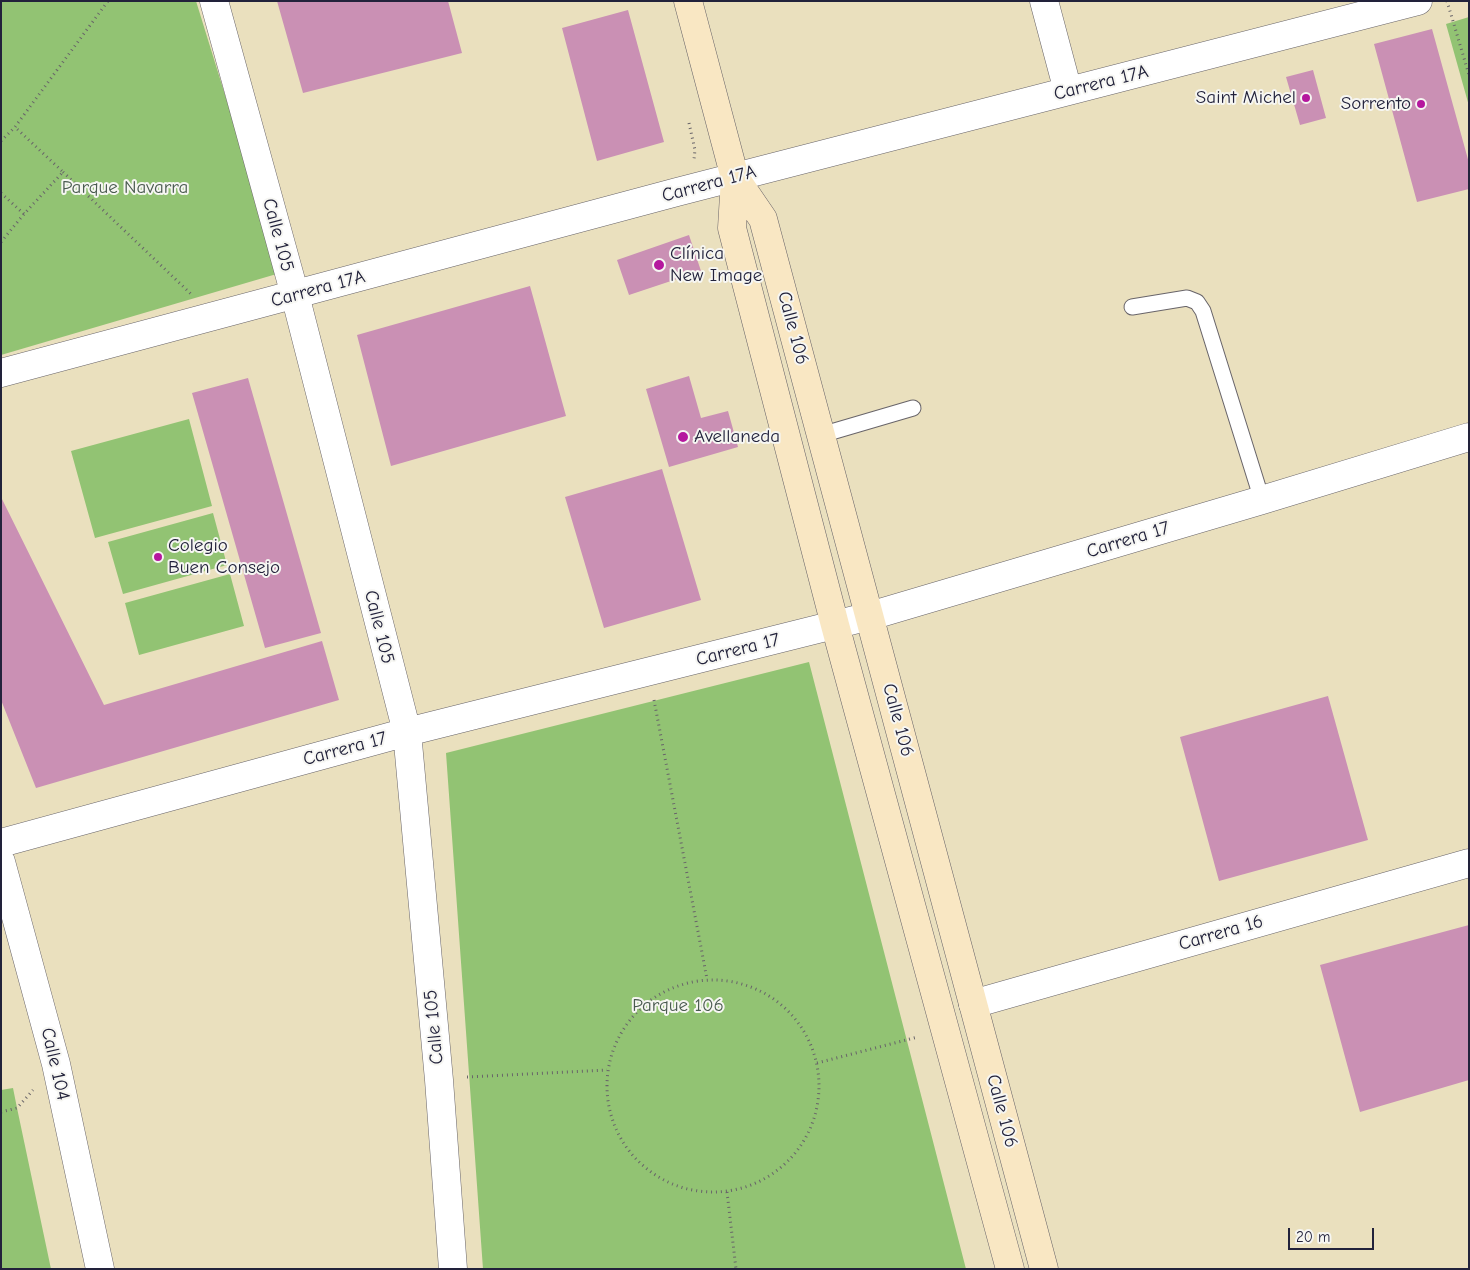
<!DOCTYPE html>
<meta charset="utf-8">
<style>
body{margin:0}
#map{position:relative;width:1470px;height:1270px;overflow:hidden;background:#eae0be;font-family:"Comic Neue",sans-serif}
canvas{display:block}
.frame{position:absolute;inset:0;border:2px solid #22223b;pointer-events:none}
.scale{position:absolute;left:1288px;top:1228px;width:86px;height:22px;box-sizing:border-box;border:2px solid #22223b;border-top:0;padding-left:6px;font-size:15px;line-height:18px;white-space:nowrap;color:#22223b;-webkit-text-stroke:4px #f6f6f2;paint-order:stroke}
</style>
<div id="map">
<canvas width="1470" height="1270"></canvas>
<div class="frame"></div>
<div class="scale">20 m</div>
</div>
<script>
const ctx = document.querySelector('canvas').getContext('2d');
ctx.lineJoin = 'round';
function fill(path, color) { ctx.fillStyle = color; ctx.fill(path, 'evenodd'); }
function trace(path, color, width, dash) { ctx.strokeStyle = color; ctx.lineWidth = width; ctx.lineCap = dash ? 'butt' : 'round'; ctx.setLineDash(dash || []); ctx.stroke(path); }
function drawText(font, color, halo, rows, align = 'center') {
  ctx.font = font + ' "Comic Neue",sans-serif'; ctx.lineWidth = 4; ctx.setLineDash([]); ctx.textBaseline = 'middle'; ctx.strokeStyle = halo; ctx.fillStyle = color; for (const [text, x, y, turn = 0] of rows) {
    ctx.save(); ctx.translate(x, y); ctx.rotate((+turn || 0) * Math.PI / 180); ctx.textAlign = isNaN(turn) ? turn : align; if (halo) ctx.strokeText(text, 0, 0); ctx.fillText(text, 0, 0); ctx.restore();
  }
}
fill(new Path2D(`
 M 1,1 L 196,1 L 280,273 L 1,355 Z
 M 1469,17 L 1469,106 L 1446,24 Z
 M 189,419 L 212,506 L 95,538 L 71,451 Z
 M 213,513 L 227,565 L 123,594 L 108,542 Z
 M 230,574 L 244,626 L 139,655 L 125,603 Z
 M 809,662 L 966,1269 L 483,1269 L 446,753 Z
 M 13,1088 L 17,1108 L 51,1269 L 1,1269 L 1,1090 Z`), '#92c373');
fill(new Path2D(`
 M 277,1 L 448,1 L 462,53 L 303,93 Z
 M 628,10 L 664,142 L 597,161 L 562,28 Z
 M 1432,29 L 1469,163 L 1469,189 L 1417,202 L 1374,44 Z
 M 1313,70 L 1326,118 L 1300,125 L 1286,77 Z
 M 689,235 L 701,271 L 629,295 L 617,260 Z
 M 530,286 L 566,416 L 391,466 L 357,335 Z
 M 689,376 L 701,418 L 728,411 L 738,447 L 669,467 L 646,389 Z
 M 248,378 L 321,633 L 265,648 L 192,393 Z
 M 662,469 L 701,600 L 604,628 L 565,497 Z
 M 1,497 L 104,705 L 322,641 L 339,700 L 36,788 L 1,700 Z
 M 1328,696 L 1368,840 L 1219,881 L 1180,737 Z
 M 1469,925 L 1469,1080 L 1360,1112 L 1320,965 Z`), '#ca90b4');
const service = new Path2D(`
 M 1132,307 L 1187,298 L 1197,302 L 1203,311 L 1262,500
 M 821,435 L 913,408`);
const minor = new Path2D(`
 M 214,1 L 295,295 L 407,732 L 439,1080 L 453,1269
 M 1044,1 L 1068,91
 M 1,373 L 677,192 L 1418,1
 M 1,843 L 407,732 L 870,616 L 1262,500 L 1469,437
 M 1,862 L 56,1064 L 100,1269
 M 973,1004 L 1469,863`);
const secondary = new Path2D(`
 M 688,1 L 735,178 L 732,228 L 835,625 L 1010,1269
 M 735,178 L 763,219 L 1044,1269`);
trace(service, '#686469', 17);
trace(minor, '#686469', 29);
trace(secondary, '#686469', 29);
trace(new Path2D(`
 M 1447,1 L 1469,75
 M 689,123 L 695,150 L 694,159
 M 1,141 L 15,127 L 108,1
 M 63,172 L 191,294
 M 1,193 L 24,214 L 63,172 L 15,127
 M 1,242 L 24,214
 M 654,700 L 707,979
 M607 1086a106 106 0 1 1 212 0a106 106 0 1 1-212 0Z
 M 817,1063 L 918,1037
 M 467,1077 L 607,1070
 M 1,1112 L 17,1108 L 33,1090
 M 727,1192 L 736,1269`), '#686469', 3, [1, 4]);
trace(service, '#fff', 15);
trace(minor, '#fff', 28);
trace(secondary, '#f9e7c3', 28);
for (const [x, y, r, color] of [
 [1306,98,5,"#b5179e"],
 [1421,104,5,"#b5179e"],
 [659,265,6,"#b5179e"],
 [683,437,6,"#b5179e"],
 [158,557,5,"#b5179e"]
]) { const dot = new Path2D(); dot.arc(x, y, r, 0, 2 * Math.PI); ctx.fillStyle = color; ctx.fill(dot); trace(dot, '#f6f6f2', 2); }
drawText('19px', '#22223b', '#f6f6f2', [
 ["Carrera 17A",1101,83,-14],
 ["Carrera 17A",709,184,-15],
 ["Calle 105",278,235,75],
 ["Carrera 17A",318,289,-15],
 ["Calle 106",793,328,75],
 ["Carrera 17",1128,540,-17],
 ["Calle 105",379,627,76],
 ["Carrera 17",738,650,-14],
 ["Calle 106",898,720,75],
 ["Carrera 17",345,749,-15],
 ["Carrera 16",1221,933,-16],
 ["Calle 105",434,1027,-95],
 ["Calle 104",55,1064,77],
 ["Calle 106",1002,1111,75]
]);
drawText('19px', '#22223b', '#f6f6f2', [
 ["Saint Michel",1296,98,"right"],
 ["Sorrento",1411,104,"right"],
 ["Clínica",670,254],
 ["New Image",670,276],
 ["Avellaneda",694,437],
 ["Colegio",168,546],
 ["Buen Consejo",168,568]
], 'left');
drawText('19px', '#495a4f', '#f6f6f2', [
 ["Parque Navarra",125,188],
 ["Parque 106",678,1006]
]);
</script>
